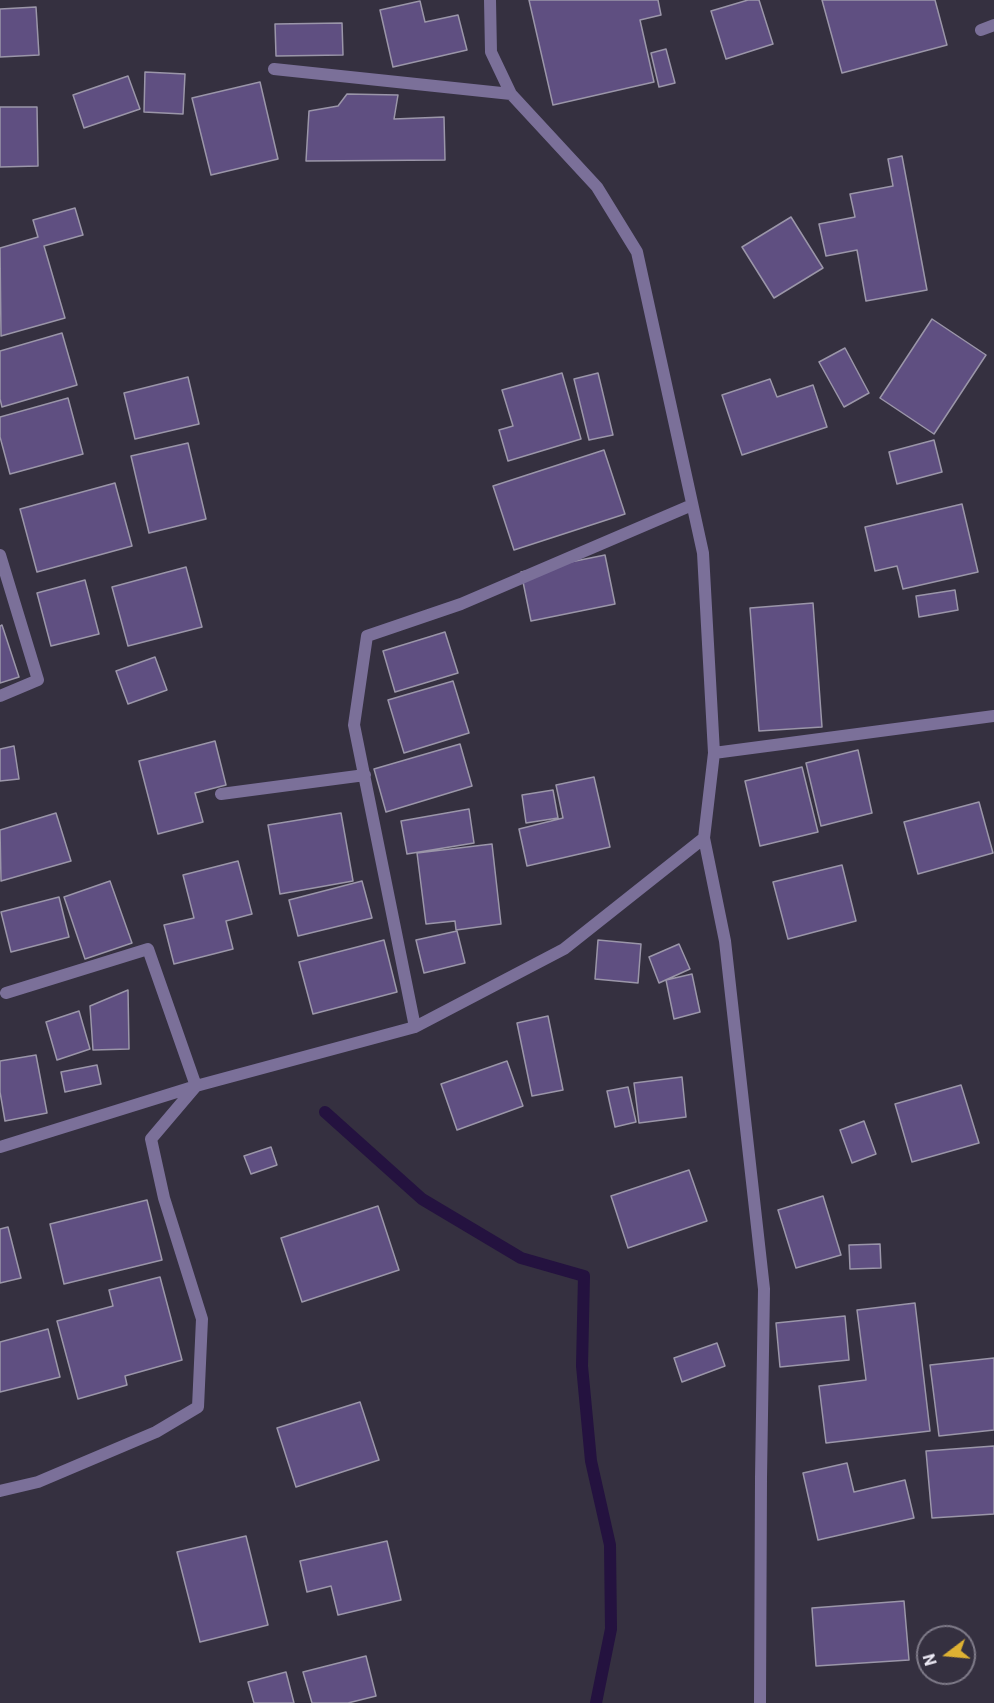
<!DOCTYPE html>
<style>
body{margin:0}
#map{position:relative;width:994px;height:1703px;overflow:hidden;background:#353040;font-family:Roboto,sans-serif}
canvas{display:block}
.north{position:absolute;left:916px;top:1625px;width:60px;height:60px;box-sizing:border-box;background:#353040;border:2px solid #7f7b89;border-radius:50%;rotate:254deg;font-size:16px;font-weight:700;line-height:24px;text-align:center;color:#eeebf6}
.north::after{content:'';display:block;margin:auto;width:21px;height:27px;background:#deb133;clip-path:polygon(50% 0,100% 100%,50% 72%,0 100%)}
</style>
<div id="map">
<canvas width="994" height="1703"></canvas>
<div class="north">N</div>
</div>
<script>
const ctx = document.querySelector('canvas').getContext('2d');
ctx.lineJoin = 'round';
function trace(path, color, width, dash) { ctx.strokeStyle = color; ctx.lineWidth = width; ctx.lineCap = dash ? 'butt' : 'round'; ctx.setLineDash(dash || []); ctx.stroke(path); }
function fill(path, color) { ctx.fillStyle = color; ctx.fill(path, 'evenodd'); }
trace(new Path2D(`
 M 325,1112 L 422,1199 L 521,1258 L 584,1276 L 582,1366 L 591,1461 L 610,1545 L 611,1629 L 596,1703`), '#24123f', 12);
const building = new Path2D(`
 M 529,0 L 658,0 L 661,15 L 640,20 L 654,82 L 553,105 Z
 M 748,0 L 759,0 L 773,44 L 726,59 L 711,11 Z
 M 822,0 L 935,0 L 947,45 L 842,73 Z
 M 420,1 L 425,22 L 458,15 L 467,50 L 393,67 L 380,10 Z
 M 36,7 L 39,55 L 0,57 L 0,9 Z
 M 342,23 L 343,55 L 276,56 L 275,24 Z
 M 666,49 L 675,83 L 659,87 L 651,53 Z
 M 145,72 L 185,74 L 183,114 L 144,112 Z
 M 128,76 L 140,109 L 84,128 L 73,95 Z
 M 260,82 L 278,159 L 211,175 L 192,98 Z
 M 347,94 L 398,95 L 394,119 L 444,117 L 445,160 L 306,161 L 309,111 L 338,106 Z
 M 0,107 L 37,107 L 38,166 L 0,167 Z
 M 902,156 L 927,290 L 866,301 L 857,250 L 826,256 L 819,224 L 855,217 L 850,194 L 893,186 L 888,159 Z
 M 75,208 L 83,235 L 44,246 L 65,318 L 1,336 L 0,248 L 38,237 L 33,220 Z
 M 791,217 L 823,268 L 774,298 L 742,247 Z
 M 932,319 L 986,355 L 934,434 L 880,398 Z
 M 62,333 L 77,385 L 2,407 L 0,399 L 0,351 Z
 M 845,348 L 869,393 L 844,407 L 819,362 Z
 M 562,373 L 581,439 L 508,461 L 499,430 L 513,426 L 502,390 Z
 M 598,373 L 613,435 L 589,440 L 574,379 Z
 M 188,377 L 199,424 L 135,439 L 124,393 Z
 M 770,379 L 777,397 L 813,385 L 827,427 L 742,455 L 722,395 Z
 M 68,398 L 83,454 L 10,474 L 0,437 L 0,417 Z
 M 934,440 L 942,472 L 897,484 L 889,452 Z
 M 188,443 L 206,519 L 149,533 L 131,456 Z
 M 604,450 L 625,514 L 514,550 L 493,486 Z
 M 115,483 L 132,546 L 37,572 L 20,509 Z
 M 962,504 L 978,572 L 903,589 L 897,566 L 875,571 L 865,527 Z
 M 605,555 L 615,604 L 531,621 L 521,572 Z
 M 186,567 L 202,627 L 128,646 L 112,587 Z
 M 85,580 L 99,634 L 51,646 L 37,593 Z
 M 955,590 L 958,610 L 919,617 L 916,596 Z
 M 813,603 L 822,727 L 759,731 L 750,608 Z
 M 2,625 L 19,677 L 0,683 L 0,626 Z
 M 445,632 L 458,673 L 395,692 L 383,651 Z
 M 155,657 L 167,690 L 128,704 L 116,671 Z
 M 453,681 L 469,733 L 404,753 L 388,700 Z
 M 215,741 L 226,785 L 195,793 L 203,822 L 158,834 L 139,761 Z
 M 460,744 L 472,786 L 386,812 L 374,769 Z
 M 14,746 L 19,779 L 0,781 L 0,749 Z
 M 858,750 L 872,813 L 821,826 L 806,763 Z
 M 802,767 L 818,832 L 760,846 L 745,781 Z
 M 594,777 L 610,847 L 527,866 L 519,829 L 563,818 L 556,785 Z
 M 553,790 L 558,818 L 526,823 L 522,795 Z
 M 979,802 L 993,853 L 918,874 L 904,822 Z
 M 469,809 L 474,843 L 407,854 L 401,821 Z
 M 56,813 L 71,861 L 1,881 L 0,830 Z
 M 341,813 L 353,881 L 280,894 L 268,825 Z
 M 492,844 L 501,924 L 456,930 L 455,921 L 426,924 L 417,853 Z
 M 238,861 L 252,914 L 226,921 L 233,949 L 174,964 L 164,925 L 194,918 L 183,875 Z
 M 842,865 L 856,921 L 788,939 L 773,882 Z
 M 110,881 L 132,943 L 85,959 L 64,897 Z
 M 362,881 L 372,918 L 298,936 L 289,900 Z
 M 59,897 L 69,937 L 11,952 L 1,912 Z
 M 457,931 L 465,963 L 424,973 L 416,940 Z
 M 384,940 L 397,992 L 313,1014 L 299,962 Z
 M 598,940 L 641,944 L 638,983 L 595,979 Z
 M 679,944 L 690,969 L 659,983 L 649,957 Z
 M 692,974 L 700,1012 L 674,1019 L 666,980 Z
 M 128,990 L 129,1049 L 93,1050 L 90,1006 Z
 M 79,1011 L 90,1049 L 57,1060 L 46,1022 Z
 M 548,1016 L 563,1090 L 532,1096 L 517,1023 Z
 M 36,1055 L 47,1113 L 5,1121 L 0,1092 L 0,1061 Z
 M 507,1061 L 523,1106 L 457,1130 L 441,1084 Z
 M 97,1065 L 101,1084 L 65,1092 L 61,1072 Z
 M 682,1077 L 686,1117 L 639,1123 L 634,1083 Z
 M 961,1085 L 979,1143 L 912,1162 L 895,1104 Z
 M 628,1087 L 636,1122 L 615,1127 L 607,1091 Z
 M 864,1121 L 876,1154 L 852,1163 L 840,1130 Z
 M 271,1147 L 277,1165 L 251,1174 L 244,1156 Z
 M 689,1170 L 707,1221 L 628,1248 L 611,1196 Z
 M 823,1196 L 841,1255 L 796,1268 L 778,1210 Z
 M 147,1200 L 162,1260 L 64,1284 L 50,1224 Z
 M 378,1206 L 399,1270 L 302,1302 L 281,1238 Z
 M 8,1227 L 21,1278 L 0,1283 L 0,1229 Z
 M 880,1244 L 881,1268 L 850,1269 L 849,1245 Z
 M 160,1277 L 182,1360 L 125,1376 L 127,1385 L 78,1399 L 57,1321 L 113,1306 L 109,1290 Z
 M 915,1303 L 930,1431 L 826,1443 L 819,1386 L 866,1380 L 857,1310 Z
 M 845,1316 L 849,1360 L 780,1367 L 776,1323 Z
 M 48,1329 L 60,1377 L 0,1392 L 0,1342 Z
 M 717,1343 L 725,1366 L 682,1382 L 674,1358 Z
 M 994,1358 L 994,1430 L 939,1436 L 930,1365 Z
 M 360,1402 L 379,1460 L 296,1487 L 277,1428 Z
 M 994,1446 L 994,1514 L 932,1518 L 926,1451 Z
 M 847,1463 L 854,1492 L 905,1480 L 914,1518 L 818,1540 L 803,1473 Z
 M 246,1536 L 268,1625 L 200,1642 L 177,1552 Z
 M 387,1541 L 401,1600 L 338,1615 L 331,1586 L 307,1592 L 300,1561 Z
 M 904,1601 L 909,1660 L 816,1666 L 812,1608 Z
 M 366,1656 L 376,1696 L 348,1703 L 312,1703 L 303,1672 Z
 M 286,1672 L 294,1703 L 254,1703 L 248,1682 Z`);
fill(building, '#5f4f81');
trace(building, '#9b96a9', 1.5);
trace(new Path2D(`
 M 490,0 L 491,52 L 511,94 L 597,187 L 637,252 L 703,553 L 714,753 L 704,838 L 725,941 L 764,1289 L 761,1478 L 760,1703
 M 981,30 L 994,25
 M 274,69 L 511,94
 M 0,555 L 38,680 L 0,696
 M 714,753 L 994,716
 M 221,794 L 365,775
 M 415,1027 L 354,725 L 367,636 L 461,604 L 692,505
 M 0,1147 L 196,1086 L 148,949 L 6,993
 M 0,1491 L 38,1482 L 156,1432 L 198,1407 L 202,1319 L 164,1198 L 151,1139 L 196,1086 L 415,1027 L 564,949 L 704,838`), '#7b7099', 12);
</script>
